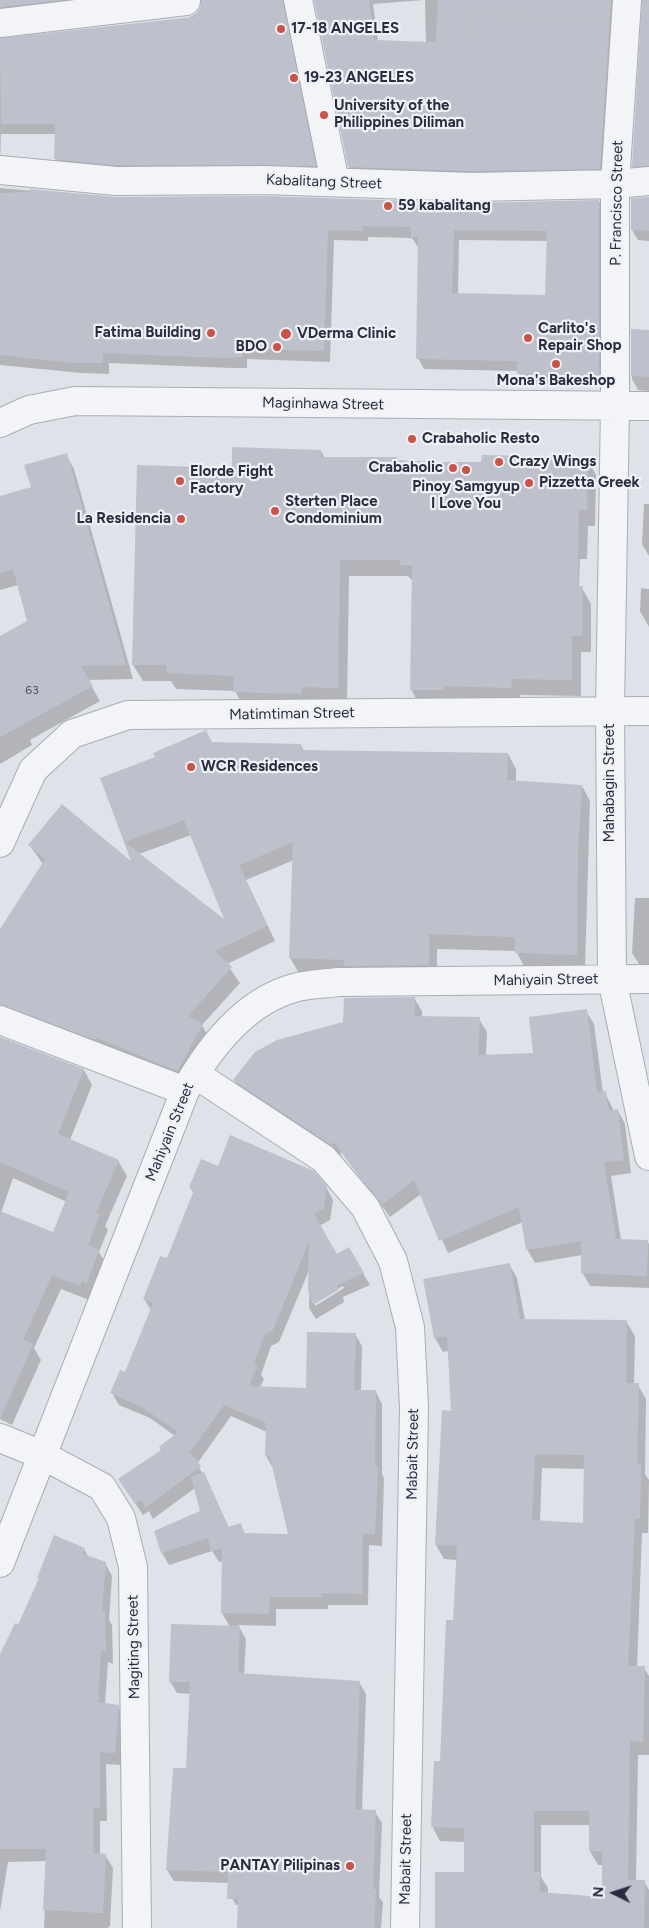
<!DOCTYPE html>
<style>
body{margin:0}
#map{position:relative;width:649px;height:1928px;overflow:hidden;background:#e0e2e9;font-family:Figtree,sans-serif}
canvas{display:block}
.north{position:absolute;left:589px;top:1868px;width:50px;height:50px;-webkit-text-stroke:4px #f0f1f6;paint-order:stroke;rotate:274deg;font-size:14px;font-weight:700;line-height:20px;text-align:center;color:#292d40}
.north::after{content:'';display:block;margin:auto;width:18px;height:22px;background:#292d40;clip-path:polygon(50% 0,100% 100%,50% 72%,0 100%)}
</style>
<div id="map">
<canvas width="649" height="1928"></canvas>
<div class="north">N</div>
</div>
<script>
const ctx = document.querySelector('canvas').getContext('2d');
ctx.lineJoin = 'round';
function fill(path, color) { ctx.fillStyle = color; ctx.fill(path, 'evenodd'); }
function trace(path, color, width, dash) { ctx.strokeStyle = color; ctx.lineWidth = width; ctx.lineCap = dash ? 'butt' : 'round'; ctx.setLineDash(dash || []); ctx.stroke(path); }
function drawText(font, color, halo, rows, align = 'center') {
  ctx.font = font + ' Figtree,sans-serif'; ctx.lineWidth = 4.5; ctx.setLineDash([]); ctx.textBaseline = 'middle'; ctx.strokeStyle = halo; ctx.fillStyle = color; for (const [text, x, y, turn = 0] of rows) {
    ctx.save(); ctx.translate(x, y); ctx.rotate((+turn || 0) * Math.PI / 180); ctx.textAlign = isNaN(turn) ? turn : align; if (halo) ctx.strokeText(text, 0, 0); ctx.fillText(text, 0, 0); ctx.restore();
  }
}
fill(new Path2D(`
 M 0,0 L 155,0 L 0,20 Z
 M 203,0 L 293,0 L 321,176 L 62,170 L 56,159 L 56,134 L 1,134 L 0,167 L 0,40 L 188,18 L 196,14 L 202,7 Z
 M 315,0 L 424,0 L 373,4 L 378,41 L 426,43 L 425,0 L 622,0 L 606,179 L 355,178 L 349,167 Z
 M 644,0 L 649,0 L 649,177 L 639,177 L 633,167 Z
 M 0,188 L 115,198 L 472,204 L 599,201 L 605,212 L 605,386 L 524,384 L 518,371 L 424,369 L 418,358 L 418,247 L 412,238 L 368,237 L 368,241 L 334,240 L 330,362 L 247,359 L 247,368 L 231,368 L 109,363 L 109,374 L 81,373 L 0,365 ZM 459,240 L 548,241 L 546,296 L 458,294 Z
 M 649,197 L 649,241 L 638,240 L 632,230 L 632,199 Z
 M 632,331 L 649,331 L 649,391 L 638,390 L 632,379 Z
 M 321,451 L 325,458 L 397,459 L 398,461 L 483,463 L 587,458 L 596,475 L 595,526 L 588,526 L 587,559 L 580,559 L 579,587 L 582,588 L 591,604 L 591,652 L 581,652 L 581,696 L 520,695 L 520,704 L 420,706 L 411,689 L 413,581 L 408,576 L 349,576 L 347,703 L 244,708 L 235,691 L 176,689 L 171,681 L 143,681 L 133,665 L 233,469 Z
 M 66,455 L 74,469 L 133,679 L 88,680 L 100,701 L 30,740 L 32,745 L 0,764 L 0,637 L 48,691 L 18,585 L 0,590 L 0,497 L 32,488 Z
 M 644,504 L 649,504 L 649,556 L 642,544 Z
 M 641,588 L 649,589 L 649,627 L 640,611 Z
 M 212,743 L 301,745 L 304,751 L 508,754 L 516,769 L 516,782 L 582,786 L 590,801 L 585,969 L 525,968 L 516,951 L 437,949 L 437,979 L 299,973 L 290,958 L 294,860 L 246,880 L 275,941 L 227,964 L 240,983 L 202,1025 L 210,1040 L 186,1085 L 0,1022 L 0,937 L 43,864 L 30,846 L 134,865 L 102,779 ZM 191,835 L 227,923 L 139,854 Z
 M 649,894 L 649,968 L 641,967 L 632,953 L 635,898 L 649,898 Z
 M 414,998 L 422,1011 L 422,1017 L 479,1019 L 487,1032 L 486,1056 L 535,1055 L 586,1011 L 594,1024 L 603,1093 L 605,1093 L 614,1111 L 618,1111 L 625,1124 L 631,1173 L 611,1176 L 621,1240 L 647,1241 L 649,1244 L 649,1288 L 590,1286 L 582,1272 L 582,1255 L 535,1263 L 527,1249 L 523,1222 L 448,1253 L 421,1194 L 390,1217 L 341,1152 L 340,1158 L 242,1094 L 234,1080 L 344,1023 Z
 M 0,1038 L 84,1070 L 92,1085 L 70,1140 L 118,1161 L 127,1176 L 105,1226 L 108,1230 L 99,1252 L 107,1266 L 89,1300 L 61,1289 L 34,1348 L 41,1360 L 12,1425 L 0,1419 ZM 13,1178 L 67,1202 L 54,1233 L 1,1213 Z
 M 218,1168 L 326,1187 L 333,1200 L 330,1220 L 319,1226 L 336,1256 L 348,1248 L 370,1285 L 343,1297 L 344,1302 L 316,1319 L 309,1308 L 310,1268 L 279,1342 L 271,1346 L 261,1375 L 264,1379 L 260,1387 L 307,1389 L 355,1334 L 362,1346 L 361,1391 L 376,1392 L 382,1404 L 382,1474 L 384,1479 L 382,1546 L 369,1545 L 368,1605 L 328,1605 L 328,1609 L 276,1609 L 276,1626 L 238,1625 L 246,1639 L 244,1675 L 359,1682 L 366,1694 L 362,1811 L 375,1812 L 382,1823 L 379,1897 L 383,1902 L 381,1928 L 271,1928 L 272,1906 L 236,1905 L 229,1893 L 229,1883 L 174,1881 L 167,1870 L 187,1769 L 191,1694 L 177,1693 L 170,1681 L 230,1627 L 222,1613 L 223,1561 L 219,1562 L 212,1551 L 169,1565 L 162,1553 L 156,1532 L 202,1512 L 195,1488 L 153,1519 L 149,1511 L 143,1515 L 120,1480 L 162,1450 L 175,1436 L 150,1418 L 119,1405 L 112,1393 L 126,1374 L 151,1310 L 144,1299 L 167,1260 L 194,1194 L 190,1187 ZM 343,1286 L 344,1288 L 315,1306 L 315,1303 ZM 231,1416 L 267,1432 L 266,1456 L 273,1468 L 290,1535 L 246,1535 L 240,1525 L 229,1528 L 210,1486 L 197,1464 Z
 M 509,1264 L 517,1278 L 525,1320 L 626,1321 L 635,1336 L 634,1385 L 638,1385 L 646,1399 L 645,1474 L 649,1480 L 648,1533 L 642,1533 L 637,1667 L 644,1668 L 649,1676 L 649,1755 L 638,1755 L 636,1881 L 644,1881 L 649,1890 L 649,1928 L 436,1928 L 465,1873 L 465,1842 L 440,1841 L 432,1826 L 441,1763 L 454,1622 L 457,1560 L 444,1559 L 436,1545 L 452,1412 L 449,1351 L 443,1352 L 435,1338 ZM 542,1468 L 585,1469 L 584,1524 L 540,1521 ZM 541,1825 L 590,1825 L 590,1851 L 598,1865 L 603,1865 L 603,1898 L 548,1894 L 548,1888 L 541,1877 Z
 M 84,1549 L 89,1558 L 105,1563 L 112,1576 L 109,1620 L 112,1625 L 113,1664 L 108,1662 L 105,1704 L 118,1706 L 125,1719 L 121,1765 L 106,1764 L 107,1821 L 100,1821 L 100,1855 L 105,1855 L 113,1868 L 110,1926 L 108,1928 L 44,1928 L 47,1861 L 8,1862 L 0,1911 L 0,1654 L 15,1625 L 19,1627 L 40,1579 L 38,1577 Z`), '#0003');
fill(new Path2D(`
 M 0,0 L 61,0 L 0,7 Z
 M 201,0 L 283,0 L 316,166 L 117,165 L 54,159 L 55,124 L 1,124 L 0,38 L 194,17 L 200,8 Z
 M 314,0 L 369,0 L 374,40 L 431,42 L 436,41 L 438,0 L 611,0 L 600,169 L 472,171 L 348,167 Z
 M 642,0 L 649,0 L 649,166 L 632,167 Z
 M 30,189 L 116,197 L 264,196 L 472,203 L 599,200 L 599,376 L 517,374 L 517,361 L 416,359 L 418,237 L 411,237 L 411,227 L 363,226 L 363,231 L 328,230 L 324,351 L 242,349 L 242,357 L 224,358 L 103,353 L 103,363 L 74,363 L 0,355 L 0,193 L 30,192 ZM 454,230 L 547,231 L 545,295 L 452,293 Z
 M 649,197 L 649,231 L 631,230 L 631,198 Z
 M 631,329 L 649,330 L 649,377 L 631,376 Z
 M 232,447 L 321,450 L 321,457 L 397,457 L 397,460 L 436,462 L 481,462 L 482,455 L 588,457 L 587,510 L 579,510 L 578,586 L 583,586 L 582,636 L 572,636 L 572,680 L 512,679 L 511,688 L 443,686 L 443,690 L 410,690 L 412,565 L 400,565 L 400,560 L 340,560 L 338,688 L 302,687 L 302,694 L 233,692 L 234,676 L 166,673 L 166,665 L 132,665 L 137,465 L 232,468 Z
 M 67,453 L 126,665 L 81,666 L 93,686 L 0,737 L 0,636 L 27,621 L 13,569 L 0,573 L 0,496 L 31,487 L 24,465 Z
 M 206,730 L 212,742 L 301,744 L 301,750 L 508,753 L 507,780 L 582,785 L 578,851 L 577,955 L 515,953 L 515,937 L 429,934 L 429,965 L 344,966 L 344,960 L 289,958 L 293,842 L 239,865 L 267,926 L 215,951 L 232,967 L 188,1016 L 203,1024 L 177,1071 L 97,1038 L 96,1040 L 0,1005 L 0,929 L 45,859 L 28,845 L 62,804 L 131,861 L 100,778 L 155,757 L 153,753 ZM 184,820 L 224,919 L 125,842 Z
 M 415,997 L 415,1016 L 480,1017 L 478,1055 L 533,1053 L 529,1017 L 587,1009 L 597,1092 L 606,1091 L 609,1111 L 618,1109 L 624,1160 L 604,1163 L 616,1239 L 648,1240 L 647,1276 L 581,1273 L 581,1241 L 526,1250 L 519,1207 L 439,1241 L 414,1180 L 382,1205 L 333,1141 L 333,1146 L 233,1080 L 255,1052 L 277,1040 L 343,1022 L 344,998 Z
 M 0,1037 L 84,1069 L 58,1134 L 119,1160 L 96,1213 L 100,1214 L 88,1245 L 99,1250 L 87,1283 L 82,1281 L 80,1286 L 52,1275 L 23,1340 L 33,1344 L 0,1419 L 0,1211 L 53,1232 L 69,1192 L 0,1162 Z
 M 230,1135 L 314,1171 L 327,1186 L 324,1208 L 314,1214 L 337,1254 L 349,1247 L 364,1273 L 337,1285 L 338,1290 L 313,1305 L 308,1290 L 309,1241 L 273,1330 L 265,1334 L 254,1364 L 257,1366 L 249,1386 L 306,1388 L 307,1332 L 356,1333 L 354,1390 L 376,1390 L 375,1466 L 378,1466 L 375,1534 L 363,1534 L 362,1594 L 322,1593 L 321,1597 L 270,1597 L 269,1614 L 221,1613 L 222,1548 L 211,1551 L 208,1538 L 161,1553 L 154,1531 L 200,1511 L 191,1477 L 204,1472 L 228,1527 L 241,1523 L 244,1533 L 288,1534 L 270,1457 L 265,1456 L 266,1423 L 224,1405 L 190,1452 L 201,1466 L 145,1508 L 142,1499 L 135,1504 L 118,1479 L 161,1450 L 159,1447 L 178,1432 L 142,1407 L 110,1393 L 120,1370 L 125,1372 L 153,1303 L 143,1299 L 160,1256 L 167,1258 L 194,1190 L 189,1187 L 201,1159 L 218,1166 Z
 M 510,1263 L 520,1319 L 627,1320 L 626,1383 L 639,1383 L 637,1464 L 641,1465 L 640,1519 L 635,1519 L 628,1666 L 645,1666 L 643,1742 L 630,1741 L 628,1880 L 645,1880 L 644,1928 L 435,1928 L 435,1872 L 464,1872 L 464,1828 L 431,1827 L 434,1761 L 440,1761 L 446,1620 L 453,1620 L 457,1546 L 435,1545 L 442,1410 L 451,1411 L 447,1336 L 434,1338 L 423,1279 ZM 535,1454 L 584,1455 L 583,1523 L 532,1520 ZM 534,1811 L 589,1811 L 589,1851 L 602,1851 L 602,1897 L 540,1892 L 540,1872 L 534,1872 Z
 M 54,1535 L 85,1548 L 83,1554 L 106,1562 L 102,1610 L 105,1611 L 106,1652 L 101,1650 L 98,1702 L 119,1705 L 115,1753 L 100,1752 L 100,1808 L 93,1808 L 93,1853 L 106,1854 L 103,1913 L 43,1910 L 46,1849 L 0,1849 L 0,1655 L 15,1623 L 18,1625 L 39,1578 L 37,1578 Z
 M 171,1624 L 240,1626 L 238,1673 L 360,1681 L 355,1809 L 376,1810 L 373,1889 L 376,1889 L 374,1928 L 237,1928 L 238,1899 L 227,1899 L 228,1872 L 166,1870 L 173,1768 L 186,1768 L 190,1682 L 169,1682 Z`), '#bec0cc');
const minor = new Path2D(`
 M 298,0 L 335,182
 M 627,0 L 615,184 L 615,406 L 610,710 L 612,979 L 649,1156
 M 0,23 L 186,1
 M 0,170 L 116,181 L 264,180 L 472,187 L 615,184 L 649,181
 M 0,423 L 29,410 L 75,401 L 649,406
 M 0,843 L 33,770 L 72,734 L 128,715 L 649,711
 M 0,1020 L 185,1091
 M 195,1074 L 324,1159 L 365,1207 L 393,1261 L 410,1327 L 414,1407 L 405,1928
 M 0,1438 L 42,1455 L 102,1487 L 121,1518 L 133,1567 L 137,1928
 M 0,1563 L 185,1091 C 209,1048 244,1002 294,988 C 308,984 324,984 339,982 L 649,979`);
trace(minor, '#a9acb6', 30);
trace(new Path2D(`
 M 473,41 L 475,14 L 597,22`), '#bec0c7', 3, [4, 4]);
trace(minor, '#f3f4f7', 28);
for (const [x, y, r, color] of [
 [281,29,5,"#ca5249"],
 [294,78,5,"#ca5249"],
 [324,115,5,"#ca5249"],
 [388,206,5,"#ca5249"],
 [211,333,5,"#ca5249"],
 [286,334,6,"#ca5249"],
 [528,338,5,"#ca5249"],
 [277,347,5,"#ca5249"],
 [556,364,5,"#ca5249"],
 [412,439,5,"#ca5249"],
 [499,462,5,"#ca5249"],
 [453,468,5,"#ca5249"],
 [466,470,5,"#ca5249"],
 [180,481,5,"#ca5249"],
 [529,483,5,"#ca5249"],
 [275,511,5,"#ca5249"],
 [181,519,5,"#ca5249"],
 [191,767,5,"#ca5249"],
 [350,1866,5,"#ca5249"]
]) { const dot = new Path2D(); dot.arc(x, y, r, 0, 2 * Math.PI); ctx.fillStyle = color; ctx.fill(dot); trace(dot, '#f0f1f6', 2); }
drawText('12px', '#4e5263', null, [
 ["63",32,690]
]);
drawText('bold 15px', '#292d40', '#f0f1f6', [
 ["17-18 ANGELES",291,29],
 ["19-23 ANGELES",304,78],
 ["University of the",334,106],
 ["Philippines Diliman",334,123],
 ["59 kabalitang",398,206],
 ["Carlito's",538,329],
 ["Repair Shop",538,346],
 ["Fatima Building",201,333,"right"],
 ["VDerma Clinic",297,334],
 ["BDO",267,347,"right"],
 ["Mona's Bakeshop",556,381,"center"],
 ["Crabaholic Resto",422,439],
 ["Crazy Wings",509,462],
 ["Crabaholic",443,468,"right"],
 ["Elorde Fight",190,472],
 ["Factory",190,489],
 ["Pizzetta Greek",539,483],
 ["Pinoy Samgyup",466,487,"center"],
 ["I Love You",466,504,"center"],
 ["Sterten Place",285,502],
 ["Condominium",285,519],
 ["La Residencia",171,519,"right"],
 ["WCR Residences",201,767],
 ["PANTAY Pilipinas",340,1866,"right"]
], 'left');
drawText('15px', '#292d40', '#f0f1f6', [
 ["Kabalitang Street",324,182,2],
 ["P. Francisco Street",617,203,-89],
 ["Maginhawa Street",323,404,1],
 ["Matimtiman Street",292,714,-1],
 ["Mahabagin Street",610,783,-90],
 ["Mahiyain Street",546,980,-1],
 ["Mahiyain Street",170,1132,-68],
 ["Mabait Street",413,1454,-89],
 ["Magiting Street",134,1647,-91],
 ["Mabait Street",406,1859,-89]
]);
</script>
